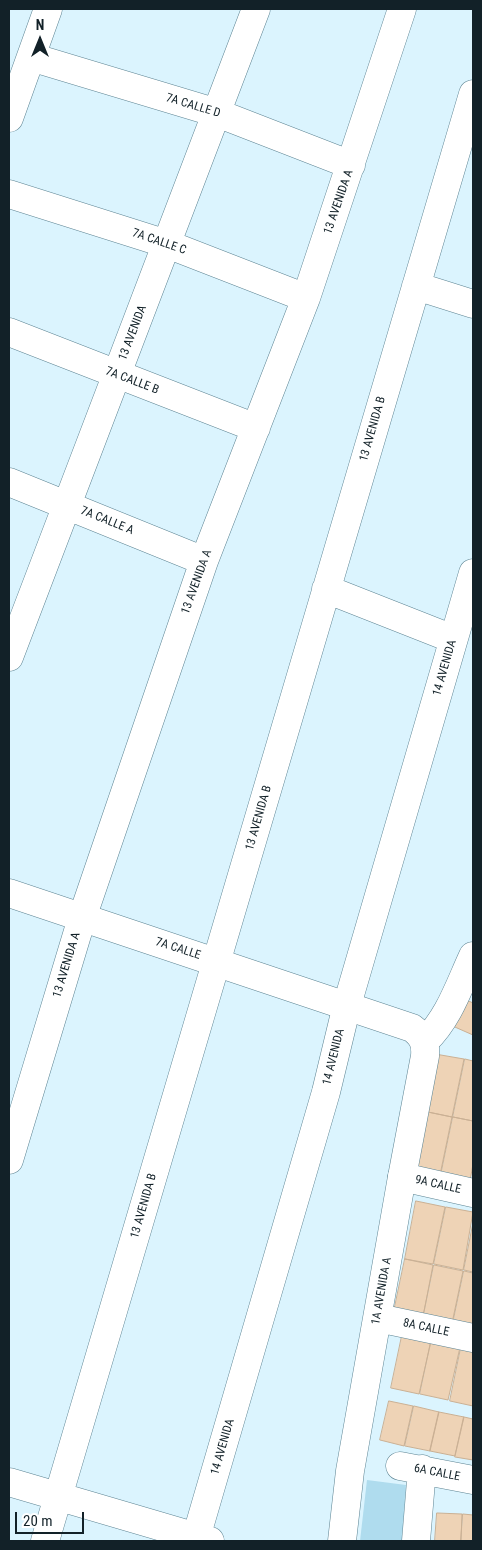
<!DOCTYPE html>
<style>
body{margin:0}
#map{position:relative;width:482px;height:1550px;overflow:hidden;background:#dbf4fe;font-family:"Roboto Condensed",sans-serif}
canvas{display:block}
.frame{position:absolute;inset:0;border:10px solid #122128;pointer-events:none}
.north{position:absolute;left:15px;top:15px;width:50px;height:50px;-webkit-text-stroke:4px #fff;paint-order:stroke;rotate:0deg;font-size:14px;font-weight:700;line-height:20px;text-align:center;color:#122128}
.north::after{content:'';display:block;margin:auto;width:18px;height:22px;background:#122128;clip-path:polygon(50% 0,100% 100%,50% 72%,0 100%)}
.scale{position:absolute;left:15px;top:1512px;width:69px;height:22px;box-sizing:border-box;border:2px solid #122128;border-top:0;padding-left:6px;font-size:15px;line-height:18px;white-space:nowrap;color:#122128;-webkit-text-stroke:4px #fff;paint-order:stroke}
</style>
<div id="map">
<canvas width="482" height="1550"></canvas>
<div class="frame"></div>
<div class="north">N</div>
<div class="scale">20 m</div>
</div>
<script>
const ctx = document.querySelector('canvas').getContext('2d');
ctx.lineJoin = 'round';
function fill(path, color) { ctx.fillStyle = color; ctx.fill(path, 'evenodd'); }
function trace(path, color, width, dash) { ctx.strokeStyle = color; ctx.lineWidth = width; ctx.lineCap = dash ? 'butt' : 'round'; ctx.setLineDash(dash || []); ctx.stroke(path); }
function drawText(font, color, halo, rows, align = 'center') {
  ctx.font = font + ' "Roboto Condensed",sans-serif'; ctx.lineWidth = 4; ctx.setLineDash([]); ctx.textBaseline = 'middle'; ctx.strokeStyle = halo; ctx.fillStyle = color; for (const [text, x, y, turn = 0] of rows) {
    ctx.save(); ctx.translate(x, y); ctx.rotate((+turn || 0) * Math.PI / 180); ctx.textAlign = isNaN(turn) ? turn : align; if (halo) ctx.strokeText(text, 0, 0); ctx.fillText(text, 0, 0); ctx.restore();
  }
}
fill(new Path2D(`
 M 367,1480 L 406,1485 L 402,1541 L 360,1541 Z`), '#afdcee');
const building = new Path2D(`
 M 460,997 L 473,1003 L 473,1035 L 448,1024 Z
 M 435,1054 L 464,1059 L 452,1117 L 423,1111 Z
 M 465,1059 L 473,1061 L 473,1121 L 453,1117 Z
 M 423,1111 L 452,1117 L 440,1175 L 412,1169 Z
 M 453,1117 L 473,1121 L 473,1164 L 470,1181 L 441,1175 Z
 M 416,1201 L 445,1207 L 433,1264 L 405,1259 Z
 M 446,1207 L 473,1212 L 463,1270 L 434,1264 Z
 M 473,1223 L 473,1272 L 464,1270 Z
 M 405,1259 L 433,1265 L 422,1322 L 393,1316 Z
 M 434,1265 L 463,1271 L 451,1328 L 422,1323 Z
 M 464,1271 L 473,1273 L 473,1333 L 452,1328 Z
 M 403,1331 L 432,1337 L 419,1394 L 391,1388 Z
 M 432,1337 L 461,1343 L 448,1400 L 420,1394 Z
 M 462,1343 L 473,1346 L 473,1406 L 450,1401 Z
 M 389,1401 L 413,1406 L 404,1446 L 380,1440 Z
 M 414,1406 L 439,1412 L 430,1451 L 405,1446 Z
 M 439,1412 L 464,1417 L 455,1456 L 430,1451 Z
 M 464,1417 L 473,1419 L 473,1460 L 455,1457 Z
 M 437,1513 L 462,1514 L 461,1541 L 435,1541 Z
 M 463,1514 L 473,1515 L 473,1541 L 461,1541 Z`);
fill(building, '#eed3b6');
trace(building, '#cab094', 1);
const minor = new Path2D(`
 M 31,57 L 217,113 L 351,165
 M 9,118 L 48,9
 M 9,194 L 167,244 L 306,298
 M 416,286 L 473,304
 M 9,332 L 256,428
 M 9,482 L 204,561
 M 326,589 L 453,639
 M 9,657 L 256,9
 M 425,1041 C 449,1018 459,986 473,956
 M 9,1160 L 82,918 L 204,561 L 306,298 L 402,9
 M 378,1318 L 473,1338
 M 400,1466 L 473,1480
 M 9,1482 L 210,1541
 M 45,1541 L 473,94
 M 195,1541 L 326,1092 L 347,1005 L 473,573
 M 342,1541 L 350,1471 L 402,1177
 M 416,1541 L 422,1469`);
const major = new Path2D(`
 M 9,893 L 412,1028 C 423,1036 426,1043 425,1056 L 402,1177 L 473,1193`);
trace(minor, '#5d8493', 29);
trace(major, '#5d8493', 29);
trace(minor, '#fff', 28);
trace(major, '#fff', 28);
drawText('12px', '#122128', '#fff', [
 ["7A CALLE D",193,106,17],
 ["13 AVENIDA A",339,202,-71],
 ["7A CALLE C",159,242,19],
 ["13 AVENIDA",133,333,-69],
 ["7A CALLE B",132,381,21],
 ["13 AVENIDA B",373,429,-74],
 ["7A CALLE A",107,521,22],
 ["13 AVENIDA A",197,582,-70],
 ["14 AVENIDA",445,668,-74],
 ["13 AVENIDA B",259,818,-74],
 ["7A CALLE",178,949,18],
 ["13 AVENIDA A",67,965,-73],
 ["14 AVENIDA",334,1057,-76],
 ["9A CALLE",438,1185,13],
 ["13 AVENIDA B",144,1206,-74],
 ["1A AVENIDA A",382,1291,-80],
 ["8A CALLE",426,1328,12],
 ["14 AVENIDA",223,1447,-74],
 ["6A CALLE",437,1473,11]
]);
</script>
